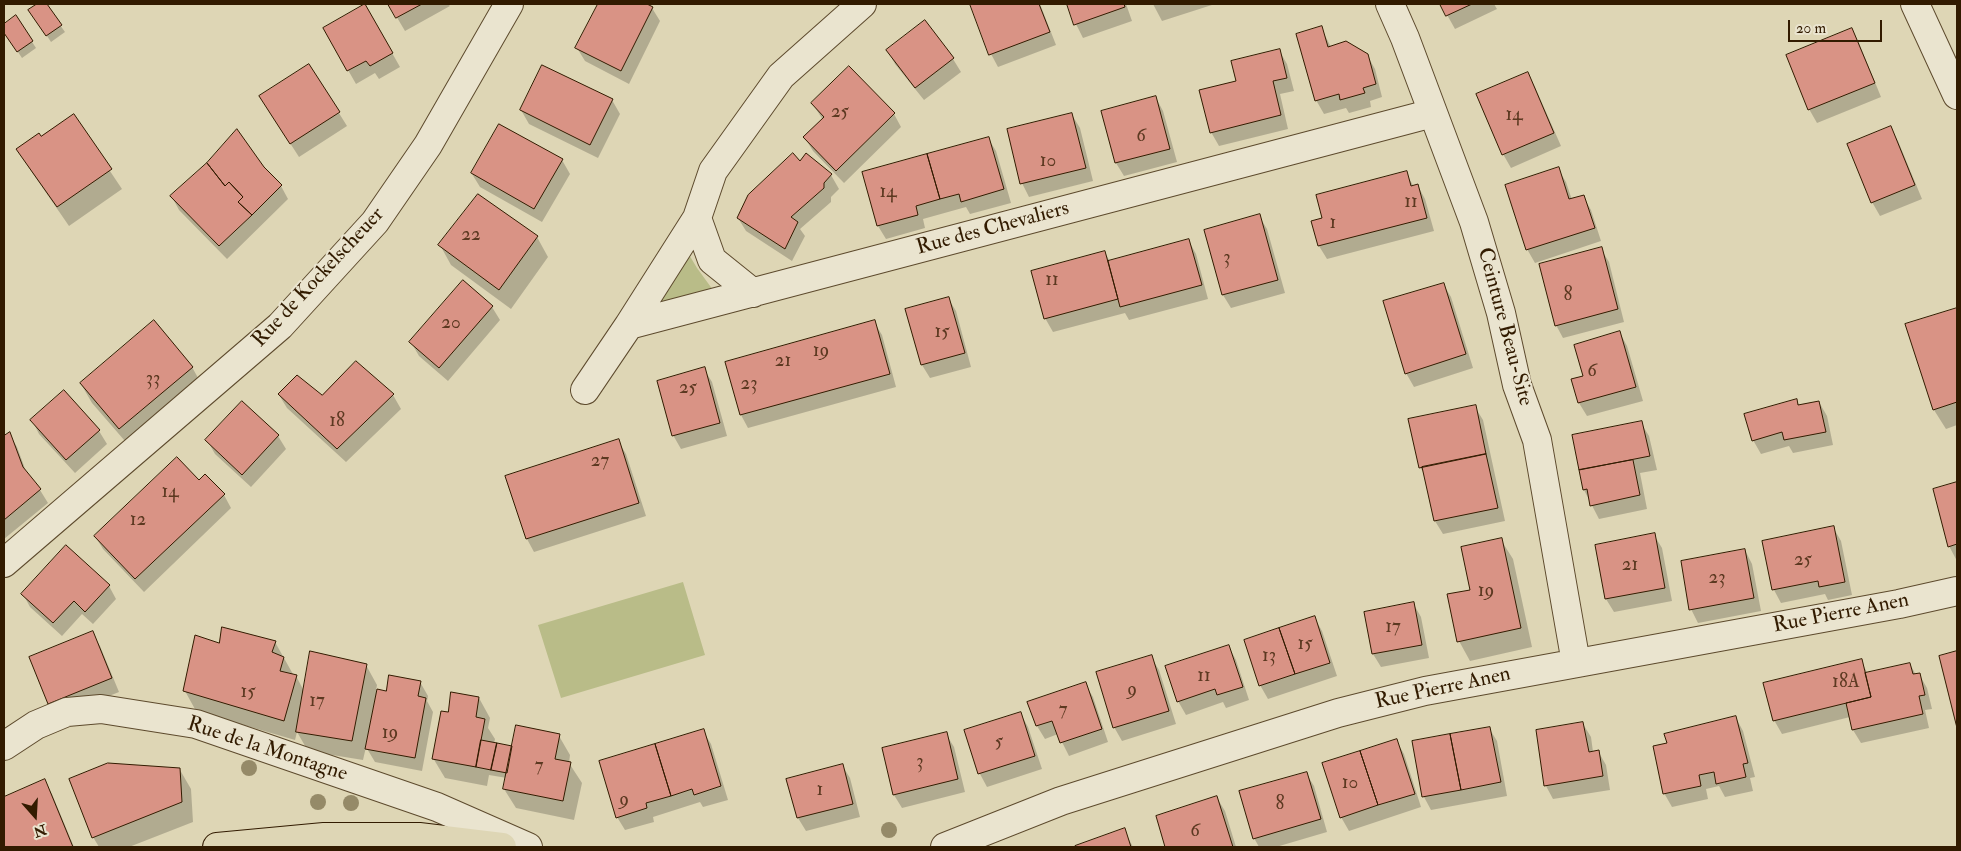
<!DOCTYPE html>
<style>
body{margin:0}
#map{position:relative;width:1961px;height:851px;overflow:hidden;background:#ded6b5;font-family:"IM FELL Double Pica",serif}
canvas{display:block}
.frame{position:absolute;inset:0;border:5px solid #321b00;pointer-events:none}
.north{position:absolute;left:10px;top:791px;width:50px;height:50px;-webkit-text-stroke:4px #eae4cf;paint-order:stroke;rotate:161deg;font-size:14px;font-weight:700;line-height:20px;text-align:center;color:#321b00}
.north::after{content:'';display:block;margin:auto;width:18px;height:22px;background:#321b00;clip-path:polygon(50% 0,100% 100%,50% 72%,0 100%)}
.scale{position:absolute;left:1788px;top:20px;width:94px;height:22px;box-sizing:border-box;border:2px solid #321b00;border-top:0;padding-left:6px;font-size:15px;line-height:18px;white-space:nowrap;color:#321b00;-webkit-text-stroke:4px #eae4cf;paint-order:stroke}
</style>
<div id="map">
<canvas width="1961" height="851"></canvas>
<div class="frame"></div>
<div class="north">N</div>
<div class="scale">20 m</div>
</div>
<script>
const ctx = document.querySelector('canvas').getContext('2d');
ctx.lineJoin = 'round';
function fill(path, color) { ctx.fillStyle = color; ctx.fill(path, 'evenodd'); }
function trace(path, color, width, dash) { ctx.strokeStyle = color; ctx.lineWidth = width; ctx.lineCap = dash ? 'butt' : 'round'; ctx.setLineDash(dash || []); ctx.stroke(path); }
function drawText(font, color, halo, rows, align = 'center') {
  ctx.font = font + ' "IM FELL Double Pica",serif'; ctx.lineWidth = 4; ctx.setLineDash([]); ctx.textBaseline = 'middle'; ctx.strokeStyle = halo; ctx.fillStyle = color; for (const [text, x, y, turn = 0] of rows) {
    ctx.save(); ctx.translate(x, y); ctx.rotate((+turn || 0) * Math.PI / 180); ctx.textAlign = isNaN(turn) ? turn : align; if (halo) ctx.strokeText(text, 0, 0); ctx.fillText(text, 0, 0); ctx.restore();
  }
}
fill(new Path2D(`
 M 688,253 L 697,268 L 713,290 L 659,305 L 656,302 Z
 M 683,582 L 705,655 L 561,698 L 538,625 Z`), '#b9bc88');
fill(new Path2D(`
 M 39,4 L 45,4 L 65,32 L 51,42 L 30,10 Z
 M 389,4 L 448,4 L 450,6 L 405,31 Z
 M 599,4 L 644,4 L 652,8 L 660,21 L 629,84 L 585,61 L 577,48 Z
 M 971,4 L 1040,4 L 1056,45 L 998,67 L 991,54 Z
 M 1068,4 L 1126,4 L 1132,21 L 1083,38 L 1076,24 Z
 M 1153,4 L 1215,4 L 1162,21 Z
 M 1441,4 L 1494,4 L 1497,9 L 1455,29 Z
 M 365,5 L 400,67 L 379,79 L 375,73 L 356,84 L 324,28 Z
 M 16,17 L 36,48 L 22,58 L 4,31 L 4,25 Z
 M 925,22 L 953,59 L 961,72 L 924,100 L 895,64 L 888,51 Z
 M 1321,28 L 1331,47 L 1367,55 L 1375,69 L 1382,97 L 1370,101 L 1371,107 L 1349,113 L 1346,108 L 1324,114 L 1316,100 Z
 M 1852,29 L 1859,43 L 1881,97 L 1817,123 L 1809,109 Z
 M 1279,50 L 1287,64 L 1294,91 L 1280,94 L 1288,129 L 1219,146 L 1211,132 L 1238,82 Z
 M 309,65 L 347,126 L 299,157 L 268,109 Z
 M 1528,74 L 1535,87 L 1561,146 L 1511,168 L 1503,154 Z
 M 1156,98 L 1163,111 L 1177,162 L 1124,176 L 1116,163 L 1102,112 Z
 M 612,100 L 620,114 L 598,158 L 529,124 L 521,110 Z
 M 812,103 L 894,114 L 901,127 L 844,183 L 813,151 L 805,138 L 823,120 Z
 M 1072,115 L 1080,128 L 1093,181 L 1029,197 L 1022,183 Z
 M 73,116 L 122,189 L 69,226 L 29,168 L 18,149 L 41,138 Z
 M 1891,128 L 1898,141 L 1922,199 L 1880,216 L 1872,202 Z
 M 988,138 L 996,151 L 1011,203 L 970,214 L 966,207 L 923,219 L 925,228 L 886,239 L 878,226 Z
 M 806,155 L 831,175 L 839,189 L 831,197 L 831,202 L 800,229 L 805,236 L 792,261 L 746,231 L 738,218 Z
 M 562,160 L 570,174 L 542,222 L 480,187 L 472,174 Z
 M 263,168 L 281,186 L 288,199 L 227,259 L 179,210 L 172,197 Z
 M 1558,169 L 1566,182 L 1572,200 L 1583,196 L 1591,210 L 1601,241 L 1535,263 L 1527,249 Z
 M 1406,173 L 1414,187 L 1418,186 L 1425,199 L 1434,231 L 1327,259 L 1319,246 L 1312,222 L 1324,219 Z
 M 1259,216 L 1267,229 L 1285,293 L 1231,308 L 1223,295 L 1205,231 Z
 M 537,237 L 548,257 L 511,309 L 451,265 L 440,245 Z
 M 1189,241 L 1196,254 L 1208,299 L 1129,320 L 1125,313 L 1053,332 L 1045,318 L 1105,252 L 1110,262 Z
 M 1601,249 L 1609,262 L 1624,322 L 1563,338 L 1556,325 Z
 M 1443,284 L 1451,297 L 1473,368 L 1414,387 L 1406,373 Z
 M 948,298 L 956,311 L 971,367 L 930,378 L 922,365 L 907,310 Z
 M 492,307 L 500,320 L 448,381 L 419,356 L 411,342 Z
 M 1957,310 L 1957,425 L 1946,429 L 1934,410 L 1906,325 Z
 M 874,322 L 882,335 L 896,387 L 748,428 L 741,415 L 726,363 Z
 M 1620,333 L 1627,346 L 1643,401 L 1587,416 L 1579,403 L 1573,380 L 1584,376 Z
 M 356,363 L 393,395 L 401,409 L 346,462 L 287,408 L 279,395 L 322,396 Z
 M 192,367 L 203,387 L 131,448 L 92,403 L 81,384 Z
 M 704,369 L 712,382 L 727,436 L 681,449 L 673,435 Z
 M 1796,400 L 1800,406 L 1819,402 L 1827,416 L 1833,445 L 1793,453 L 1789,446 L 1761,454 L 1753,440 Z
 M 1475,407 L 1483,420 L 1505,521 L 1443,534 L 1435,521 L 1425,475 L 1420,467 Z
 M 32,420 L 99,431 L 107,444 L 75,473 L 39,434 Z
 M 1641,423 L 1649,436 L 1657,470 L 1640,473 L 1647,509 L 1599,519 L 1584,490 L 1573,436 Z
 M 9,434 L 17,447 L 27,474 L 40,490 L 48,503 L 4,539 L 4,438 Z
 M 278,436 L 286,449 L 251,487 L 215,454 L 207,440 Z
 M 618,441 L 626,454 L 646,516 L 534,552 L 527,539 L 507,477 Z
 M 1957,484 L 1957,561 L 1949,546 L 1935,489 Z
 M 224,495 L 231,508 L 144,592 L 103,549 L 95,536 Z
 M 1833,527 L 1841,541 L 1852,595 L 1828,600 L 1825,594 L 1781,603 L 1774,590 L 1763,542 Z
 M 1654,535 L 1662,548 L 1672,601 L 1614,612 L 1606,599 L 1596,546 Z
 M 1501,540 L 1513,559 L 1532,647 L 1470,661 L 1459,641 L 1472,591 Z
 M 1745,550 L 1752,564 L 1761,611 L 1698,623 L 1691,609 Z
 M 109,586 L 116,599 L 93,624 L 82,614 L 62,636 L 30,607 L 23,594 Z
 M 1413,603 L 1421,617 L 1429,658 L 1381,667 L 1373,654 L 1365,613 Z
 M 1314,617 L 1322,631 L 1337,676 L 1268,699 L 1260,685 Z
 M 92,633 L 100,646 L 119,692 L 57,717 L 49,704 L 30,658 Z
 M 275,642 L 294,676 L 296,676 L 304,691 L 366,665 L 377,685 L 376,691 L 387,692 L 420,682 L 428,696 L 427,701 L 433,712 L 422,771 L 375,762 L 366,747 L 363,760 L 308,751 L 297,732 L 295,740 L 196,711 L 185,691 L 220,644 Z
 M 1229,647 L 1236,660 L 1249,700 L 1226,708 L 1223,702 L 1186,715 L 1178,701 Z
 M 1957,653 L 1957,725 L 1940,657 Z
 M 1151,657 L 1159,670 L 1176,724 L 1122,741 L 1114,727 Z
 M 1861,661 L 1868,674 L 1910,664 L 1916,675 L 1919,674 L 1927,688 L 1932,709 L 1925,710 L 1929,728 L 1861,743 L 1853,730 L 1850,717 L 1782,734 L 1774,720 Z
 M 1085,684 L 1093,697 L 1108,742 L 1069,756 L 1058,734 L 1045,739 L 1037,726 Z
 M 479,698 L 490,718 L 488,728 L 495,739 L 494,744 L 513,748 L 559,736 L 570,755 L 569,763 L 582,783 L 574,820 L 516,808 L 504,789 L 507,778 L 489,775 L 487,786 L 445,778 L 433,758 L 449,714 Z
 M 1020,713 L 1028,727 L 1042,769 L 987,787 L 980,774 L 965,731 Z
 M 1736,718 L 1743,731 L 1755,777 L 1750,778 L 1753,791 L 1725,797 L 1719,786 L 1706,789 L 1708,799 L 1672,807 L 1664,793 L 1668,743 Z
 M 1583,724 L 1591,737 L 1593,752 L 1598,751 L 1606,765 L 1610,790 L 1553,799 L 1546,786 L 1537,731 Z
 M 1489,728 L 1497,741 L 1507,796 L 1431,810 L 1424,797 Z
 M 703,731 L 711,744 L 728,800 L 703,807 L 700,802 L 653,817 L 654,822 L 625,830 L 617,817 Z
 M 946,734 L 954,747 L 965,792 L 902,808 L 894,795 Z
 M 1396,740 L 1404,754 L 1421,807 L 1349,831 L 1341,817 Z
 M 842,765 L 850,778 L 860,817 L 806,831 L 798,818 L 788,780 Z
 M 180,770 L 191,789 L 193,822 L 129,847 L 99,847 L 93,837 Z
 M 1306,773 L 1314,786 L 1327,832 L 1276,847 L 1259,847 L 1254,838 Z
 M 44,781 L 52,794 L 74,847 L 4,847 L 4,798 Z
 M 1217,798 L 1225,811 L 1236,847 L 1167,847 L 1157,817 Z
 M 1124,830 L 1133,847 L 1074,847 Z`), '#0003');
const building = new Path2D(`
 M 37,4 L 47,4 L 62,25 L 46,36 L 28,10 Z
 M 365,4 L 393,53 L 370,66 L 366,61 L 347,71 L 323,28 Z
 M 388,4 L 422,4 L 396,18 Z
 M 598,4 L 647,4 L 653,7 L 621,71 L 575,48 Z
 M 970,4 L 1039,4 L 1050,32 L 989,55 Z
 M 1067,4 L 1124,4 L 1125,7 L 1074,25 Z
 M 1440,4 L 1472,4 L 1446,16 Z
 M 16,15 L 33,41 L 17,52 L 4,33 L 4,24 Z
 M 925,20 L 954,58 L 915,88 L 886,50 Z
 M 1322,26 L 1328,47 L 1346,41 L 1368,54 L 1376,84 L 1363,88 L 1365,93 L 1340,100 L 1339,94 L 1315,101 L 1296,34 Z
 M 1852,28 L 1875,83 L 1808,110 L 1786,55 Z
 M 1280,49 L 1287,78 L 1273,81 L 1281,115 L 1210,133 L 1199,90 L 1236,81 L 1231,61 Z
 M 309,64 L 340,112 L 290,144 L 259,96 Z
 M 542,65 L 613,99 L 590,145 L 520,110 Z
 M 849,66 L 895,113 L 836,171 L 803,137 L 824,117 L 811,103 Z
 M 1528,72 L 1554,133 L 1502,155 L 1476,94 Z
 M 1156,96 L 1170,149 L 1115,163 L 1101,111 Z
 M 1072,113 L 1086,168 L 1020,184 L 1007,129 Z
 M 74,114 L 112,169 L 57,207 L 16,149 L 39,133 L 41,136 Z
 M 499,124 L 563,159 L 534,209 L 471,173 Z
 M 1891,126 L 1915,185 L 1871,203 L 1847,144 Z
 M 237,129 L 264,167 L 282,185 L 252,215 L 238,202 L 243,197 L 229,182 L 225,186 L 207,163 Z
 M 989,137 L 1004,189 L 961,202 L 959,194 L 940,199 L 927,154 Z
 M 793,153 L 800,161 L 806,153 L 832,174 L 824,183 L 824,188 L 791,217 L 798,222 L 785,249 L 737,218 L 748,195 Z
 M 927,154 L 940,199 L 916,206 L 918,215 L 877,226 L 862,172 Z
 M 207,163 L 225,186 L 229,182 L 243,197 L 238,202 L 252,215 L 219,246 L 170,196 Z
 M 1559,167 L 1569,199 L 1584,195 L 1595,228 L 1526,250 L 1505,185 Z
 M 1407,171 L 1411,186 L 1418,184 L 1427,218 L 1318,246 L 1311,221 L 1322,218 L 1316,195 Z
 M 478,194 L 538,236 L 499,290 L 438,245 Z
 M 1260,214 L 1278,280 L 1222,295 L 1204,230 Z
 M 1189,239 L 1202,285 L 1120,307 L 1108,261 Z
 M 1602,247 L 1618,309 L 1555,326 L 1539,264 Z
 M 1105,251 L 1118,299 L 1044,319 L 1031,271 Z
 M 463,280 L 493,306 L 439,368 L 409,342 Z
 M 1444,283 L 1466,354 L 1405,374 L 1383,301 Z
 M 949,297 L 965,353 L 921,365 L 905,309 Z
 M 1957,308 L 1957,402 L 1933,410 L 1905,324 Z
 M 154,320 L 193,367 L 119,429 L 80,383 Z
 M 875,320 L 890,374 L 740,415 L 725,362 Z
 M 1620,331 L 1636,387 L 1578,403 L 1571,379 L 1583,376 L 1574,345 Z
 M 356,361 L 394,394 L 337,449 L 278,394 L 297,375 L 322,395 Z
 M 705,367 L 720,423 L 672,436 L 657,381 Z
 M 64,390 L 100,430 L 66,460 L 30,420 Z
 M 1797,399 L 1798,405 L 1819,401 L 1826,432 L 1784,440 L 1782,432 L 1752,441 L 1744,414 Z
 M 242,401 L 279,435 L 242,475 L 205,440 Z
 M 1476,405 L 1486,454 L 1419,468 L 1408,419 Z
 M 1642,421 L 1650,456 L 1579,470 L 1572,435 Z
 M 10,432 L 23,467 L 41,489 L 4,520 L 4,436 Z
 M 619,439 L 639,503 L 526,539 L 505,476 Z
 M 1486,454 L 1498,508 L 1434,521 L 1422,467 Z
 M 177,457 L 199,480 L 205,474 L 225,494 L 135,579 L 94,536 Z
 M 1633,460 L 1640,495 L 1590,506 L 1587,489 L 1583,490 L 1579,470 Z
 M 1957,482 L 1957,544 L 1948,547 L 1933,489 Z
 M 1834,526 L 1845,582 L 1819,587 L 1818,581 L 1772,590 L 1762,541 Z
 M 1655,533 L 1665,588 L 1605,599 L 1595,545 Z
 M 1502,538 L 1521,628 L 1457,642 L 1447,594 L 1470,590 L 1461,547 Z
 M 66,545 L 110,585 L 85,612 L 74,601 L 53,623 L 21,594 Z
 M 1745,549 L 1754,598 L 1689,610 L 1681,561 Z
 M 1414,602 L 1422,645 L 1372,654 L 1364,612 Z
 M 1315,616 L 1330,663 L 1295,674 L 1279,628 Z
 M 222,627 L 276,641 L 272,652 L 284,657 L 280,671 L 297,675 L 284,721 L 183,691 L 195,635 L 219,643 Z
 M 1279,628 L 1295,674 L 1259,686 L 1244,640 Z
 M 93,631 L 112,678 L 48,704 L 29,657 Z
 M 1229,645 L 1243,687 L 1217,695 L 1215,689 L 1177,702 L 1165,666 Z
 M 310,651 L 367,664 L 352,741 L 296,732 Z
 M 1957,651 L 1957,728 L 1939,656 Z
 M 1152,655 L 1169,711 L 1113,728 L 1096,672 Z
 M 1862,659 L 1871,697 L 1773,721 L 1763,683 Z
 M 1910,663 L 1913,674 L 1920,673 L 1925,695 L 1919,696 L 1923,714 L 1852,730 L 1846,703 L 1871,697 L 1865,673 Z
 M 389,675 L 421,681 L 418,696 L 426,698 L 415,758 L 365,749 L 377,689 L 386,691 Z
 M 1086,682 L 1102,729 L 1060,743 L 1052,721 L 1036,726 L 1027,702 Z
 M 451,692 L 479,697 L 476,717 L 485,719 L 476,767 L 432,759 L 441,711 L 448,712 Z
 M 1021,712 L 1035,756 L 978,774 L 964,730 Z
 M 1736,716 L 1748,763 L 1743,764 L 1746,777 L 1716,784 L 1714,772 L 1699,775 L 1701,786 L 1663,794 L 1653,746 L 1667,743 L 1664,734 Z
 M 1583,722 L 1589,752 L 1599,750 L 1603,776 L 1544,786 L 1536,730 Z
 M 516,725 L 560,734 L 555,759 L 571,762 L 563,801 L 503,789 Z
 M 1490,727 L 1501,782 L 1461,790 L 1450,734 Z
 M 704,729 L 721,786 L 694,795 L 692,789 L 671,796 L 655,744 Z
 M 947,732 L 958,779 L 893,795 L 882,748 Z
 M 1450,734 L 1461,790 L 1422,797 L 1412,741 Z
 M 1397,739 L 1415,794 L 1378,805 L 1360,751 Z
 M 481,740 L 497,743 L 491,770 L 476,767 Z
 M 497,743 L 512,746 L 507,773 L 491,770 Z
 M 655,744 L 671,796 L 646,803 L 647,808 L 616,818 L 599,761 Z
 M 1360,751 L 1378,805 L 1340,818 L 1322,763 Z
 M 108,763 L 180,768 L 182,802 L 92,838 L 69,779 Z
 M 843,764 L 853,804 L 797,818 L 786,779 Z
 M 1307,772 L 1321,819 L 1253,839 L 1239,791 Z
 M 45,779 L 73,847 L 4,847 L 4,797 Z
 M 1217,796 L 1233,847 L 1165,847 L 1156,816 Z
 M 1125,828 L 1131,847 L 1075,847 L 1075,846 Z`);
fill(building, '#d99385');
trace(building, '#321b00', 1);
const minor = new Path2D(`
 M 1390,4 L 1405,38 L 1474,222 L 1501,313 L 1517,385 L 1537,440 L 1576,663
 M 1915,4 L 1957,95
 M 697,218 L 712,260 L 753,293
 M 629,325 L 697,218 L 713,171 L 781,76 L 862,4
 M 585,390 L 629,325 L 1433,113
 M 4,563 L 280,326 L 375,222 L 428,145 L 509,4
 M 4,746 L 36,725 L 67,712 L 101,709 L 196,724 L 437,807 L 528,847
 M 945,847 L 1061,801 L 1338,713 L 1425,691 L 1899,604 L 1957,591`);
const major = new Path2D(`
 M 217,847 L 324,837 L 419,837 L 502,847`);
trace(minor, '#5d4a2d', 30);
trace(major, '#321b00', 30);
trace(minor, '#eae4cf', 28);
trace(major, '#ded6b5', 28);
ctx.fillStyle = '#958a68';
for (const [x, y] of [
 [249,768],
 [318,802],
 [351,803],
 [889,830]
]) { ctx.beginPath(); ctx.arc(x, y, 8, 0, 2 * Math.PI); ctx.fill(); }
drawText('19px', '#5c3921', null, [
 ["25",840,113],
 ["14",1514,116],
 ["6",1141,137],
 ["10",1048,162],
 ["14",888,193],
 ["11",1411,203],
 ["1",1333,224],
 ["22",471,236],
 ["3",1227,259],
 ["11",1052,281],
 ["8",1568,296],
 ["20",451,324],
 ["15",942,333],
 ["19",821,352],
 ["21",783,362],
 ["6",1592,372],
 ["33",153,380],
 ["23",749,385],
 ["25",688,389],
 ["18",337,422],
 ["27",600,462],
 ["14",170,493],
 ["12",138,521],
 ["25",1803,561],
 ["21",1630,566],
 ["23",1717,579],
 ["19",1486,592],
 ["17",1393,628],
 ["15",1305,645],
 ["13",1269,657],
 ["11",1204,677],
 ["18A",1846,683],
 ["9",1132,691],
 ["15",248,693],
 ["17",317,702],
 ["7",1063,711],
 ["19",390,734],
 ["5",999,743],
 ["3",920,763],
 ["7",539,767],
 ["10",1350,784],
 ["1",820,791],
 ["9",624,801],
 ["8",1280,805],
 ["6",1195,832]
]);
drawText('21px', '#321b00', '#eae4cf', [
 ["Rue des Chevaliers",993,229,-15],
 ["Rue de Kockelscheuer",319,278,-47],
 ["Ceinture Beau-Site",1504,327,75],
 ["Rue Pierre Anen",1841,614,-11],
 ["Rue Pierre Anen",1443,689,-12],
 ["Rue de la Montagne",267,750,18]
]);
</script>
